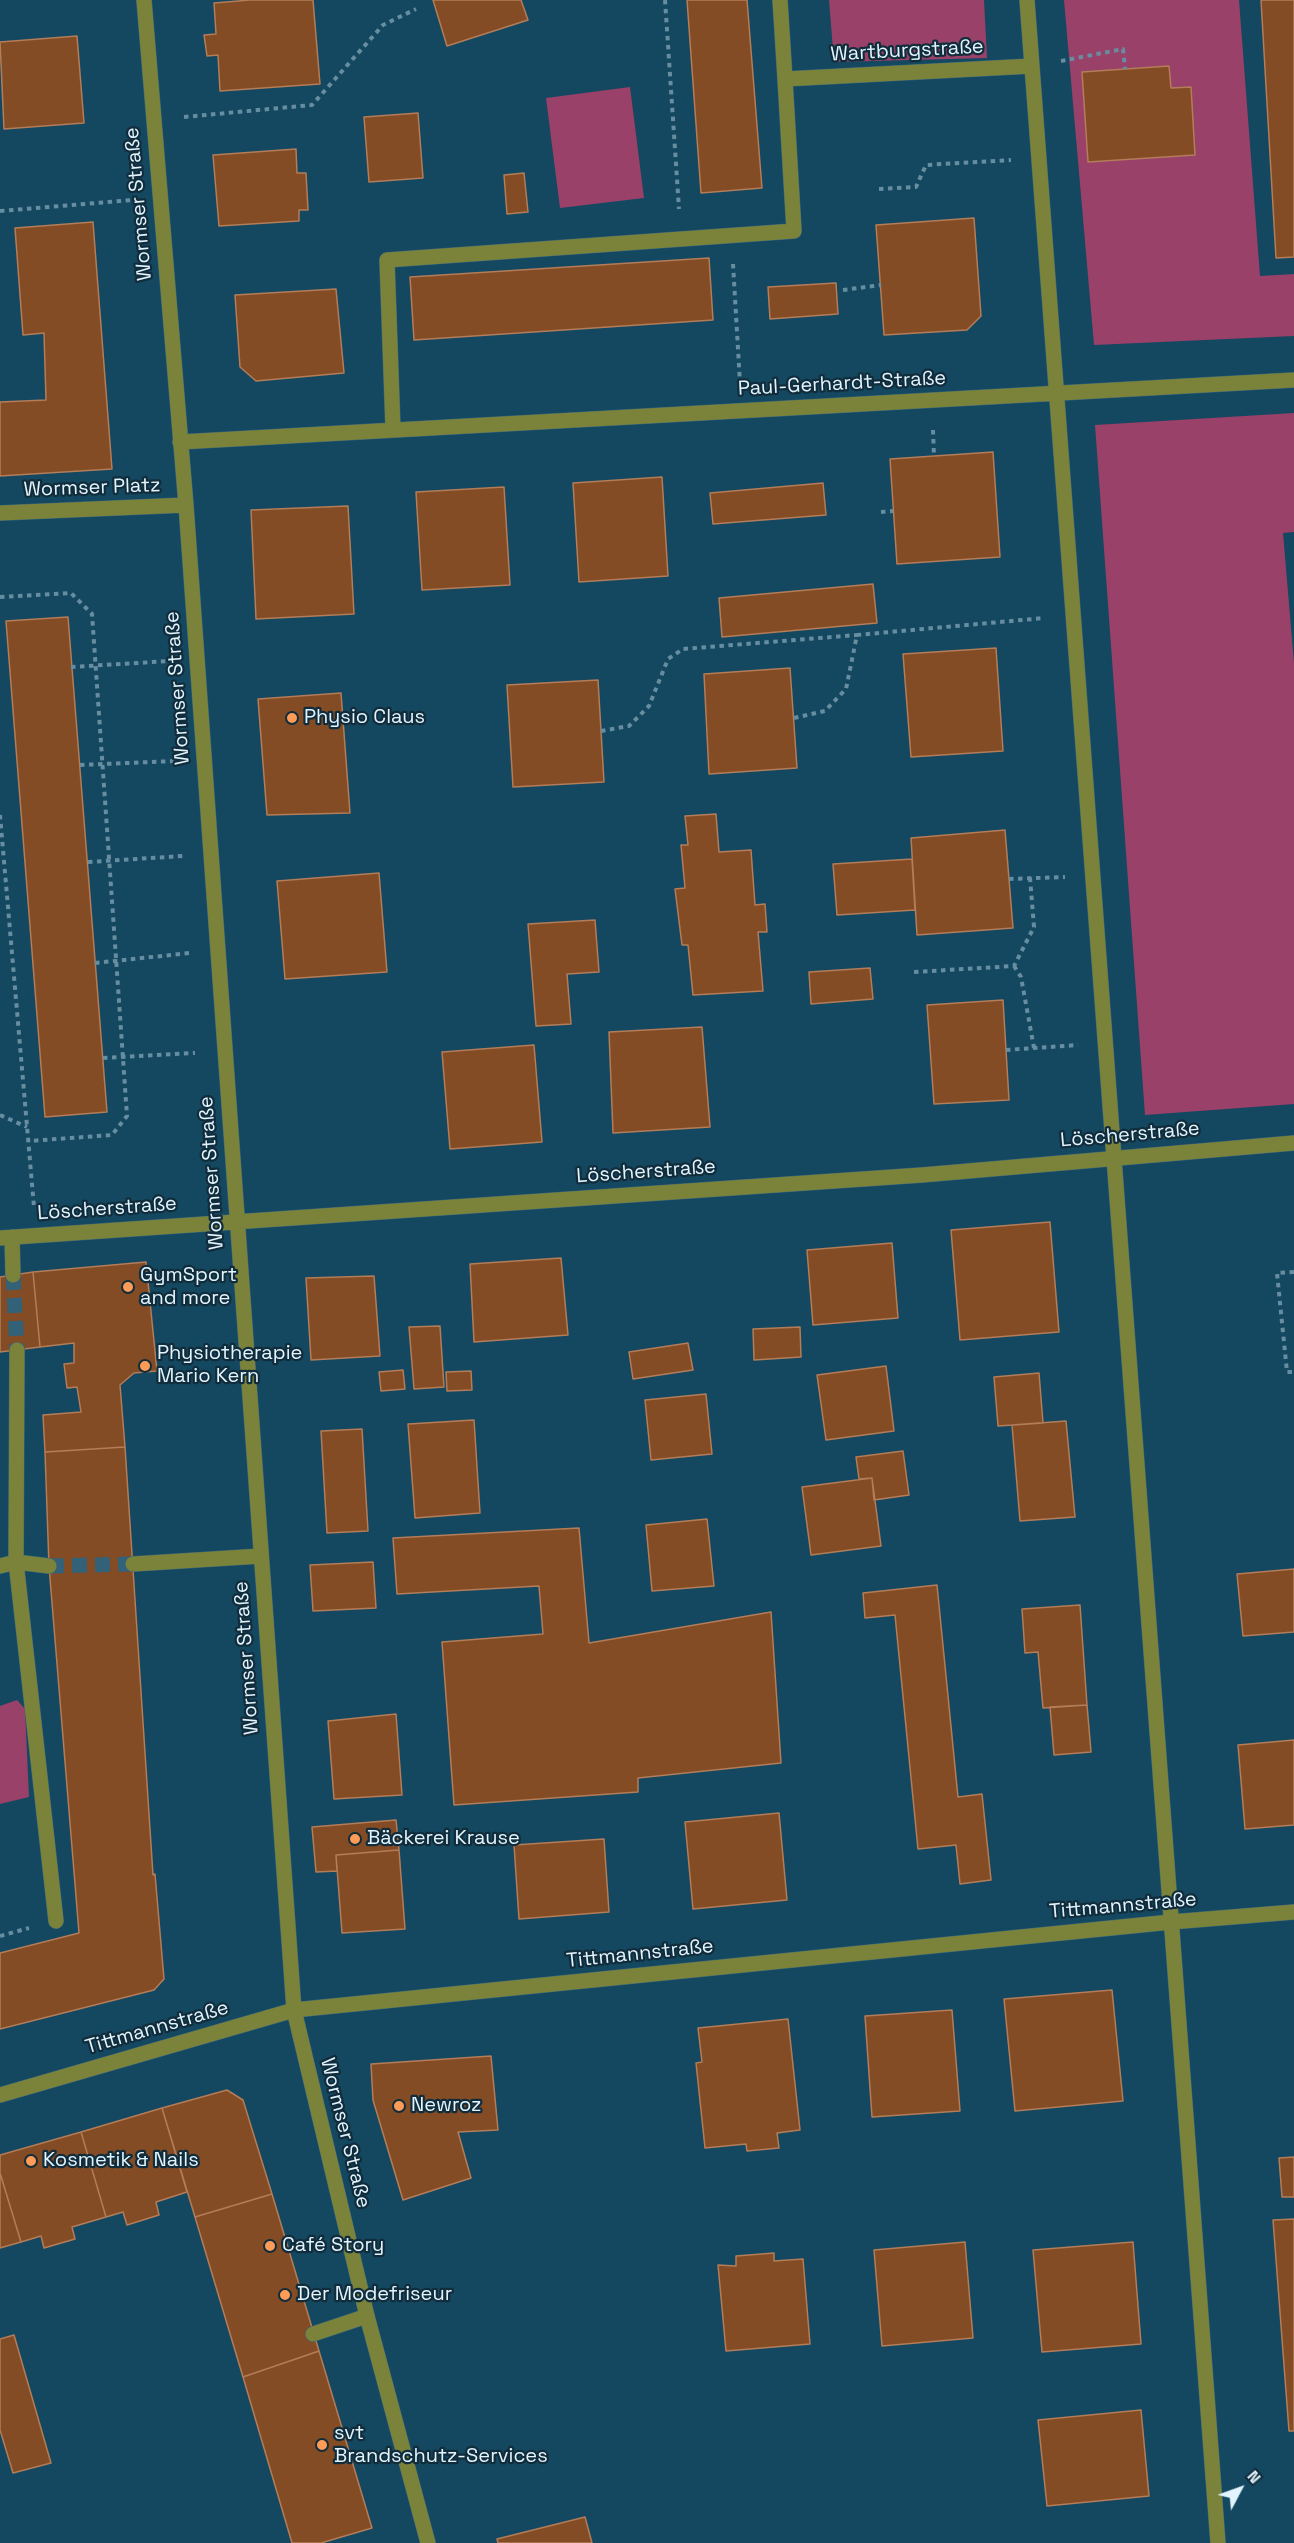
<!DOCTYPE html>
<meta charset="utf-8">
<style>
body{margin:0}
#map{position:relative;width:1294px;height:2543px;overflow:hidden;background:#144760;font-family:"Space Grotesk",sans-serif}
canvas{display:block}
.north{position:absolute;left:1210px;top:2459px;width:60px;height:60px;-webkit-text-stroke:4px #112c3a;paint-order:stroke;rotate:49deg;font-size:16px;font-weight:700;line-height:24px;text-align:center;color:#e1f4ff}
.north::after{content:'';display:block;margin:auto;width:21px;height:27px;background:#e1f4ff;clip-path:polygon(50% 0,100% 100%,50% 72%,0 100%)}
</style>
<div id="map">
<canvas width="1294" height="2543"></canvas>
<div class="north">N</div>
</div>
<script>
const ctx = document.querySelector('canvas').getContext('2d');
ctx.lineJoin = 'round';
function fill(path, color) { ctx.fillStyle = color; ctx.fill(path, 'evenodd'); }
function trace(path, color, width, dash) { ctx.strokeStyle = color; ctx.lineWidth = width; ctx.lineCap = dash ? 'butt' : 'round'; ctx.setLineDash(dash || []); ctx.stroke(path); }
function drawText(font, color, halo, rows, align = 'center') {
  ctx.font = font + ' "Space Grotesk",sans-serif'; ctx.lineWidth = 4.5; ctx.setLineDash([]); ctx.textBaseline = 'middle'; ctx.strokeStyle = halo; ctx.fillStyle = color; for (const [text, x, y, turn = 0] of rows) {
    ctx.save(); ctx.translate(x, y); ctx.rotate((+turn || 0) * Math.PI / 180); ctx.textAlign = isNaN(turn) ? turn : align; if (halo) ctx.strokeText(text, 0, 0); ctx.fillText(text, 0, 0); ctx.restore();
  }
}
fill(new Path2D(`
 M 829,0 L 984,0 L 987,58 L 834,62 Z
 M 1064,0 L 1239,0 L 1260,276 L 1294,274 L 1294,336 L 1094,345 Z
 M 630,87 L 644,198 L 560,208 L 546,98 Z
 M 1294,413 L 1294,532 L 1283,533 L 1294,663 L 1294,1104 L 1145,1115 L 1095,425 Z
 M 17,1700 L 25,1709 L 29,1797 L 0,1804 L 0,1706 Z`), '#994169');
const building = new Path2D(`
 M 250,0 L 313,0 L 320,84 L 220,91 L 218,55 L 207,56 L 204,35 L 216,34 L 214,3 Z
 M 433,0 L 521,0 L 528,20 L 447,46 Z
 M 687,0 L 747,0 L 762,188 L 701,193 Z
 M 1261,0 L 1294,0 L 1294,257 L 1276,258 Z
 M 77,36 L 84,123 L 4,129 L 0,42 Z
 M 1169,66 L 1171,88 L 1191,87 L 1195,155 L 1088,162 L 1082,72 Z
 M 418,113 L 423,178 L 369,182 L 364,117 Z
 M 296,149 L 297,173 L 306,173 L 308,210 L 299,210 L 299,221 L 219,226 L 213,155 Z
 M 524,173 L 528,212 L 507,214 L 504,175 Z
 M 974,218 L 981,316 L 967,330 L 884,335 L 876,225 Z
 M 93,222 L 112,469 L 0,476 L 0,402 L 46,400 L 44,333 L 23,335 L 15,228 Z
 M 709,258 L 713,320 L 414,340 L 410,277 Z
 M 836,283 L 838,314 L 770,319 L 768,287 Z
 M 336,289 L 344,373 L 256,381 L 240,367 L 235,295 Z
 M 993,452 L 1000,557 L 897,564 L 890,459 Z
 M 662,477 L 668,576 L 579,582 L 573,483 Z
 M 823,483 L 826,515 L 713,524 L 710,493 Z
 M 504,487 L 510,585 L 422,590 L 416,492 Z
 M 348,506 L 354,614 L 256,619 L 251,510 Z
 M 873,584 L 877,623 L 722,637 L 719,598 Z
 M 68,617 L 107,1112 L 45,1117 L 6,621 Z
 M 996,648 L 1003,751 L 911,757 L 903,654 Z
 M 790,668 L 797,768 L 709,774 L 704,674 Z
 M 598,680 L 604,782 L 513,787 L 507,685 Z
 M 341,693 L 350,813 L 267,815 L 258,699 Z
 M 716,814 L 719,852 L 751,850 L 755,905 L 765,904 L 767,932 L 758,932 L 763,991 L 693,995 L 688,945 L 682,945 L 675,889 L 685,888 L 681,845 L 688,845 L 685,816 Z
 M 1005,830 L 1013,928 L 917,935 L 911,838 Z
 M 912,859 L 915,910 L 837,915 L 833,864 Z
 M 379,873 L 387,972 L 285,979 L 277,881 Z
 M 595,920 L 599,972 L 567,974 L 571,1024 L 536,1026 L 528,924 Z
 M 870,968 L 873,999 L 811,1004 L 809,972 Z
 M 1003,1000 L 1009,1100 L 934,1104 L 927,1005 Z
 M 702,1027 L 710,1127 L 613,1133 L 609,1032 Z
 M 534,1045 L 542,1142 L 450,1149 L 442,1052 Z
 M 1050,1222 L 1059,1332 L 960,1340 L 951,1230 Z
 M 892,1243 L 898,1318 L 813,1325 L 807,1250 Z
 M 561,1258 L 568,1335 L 474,1342 L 470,1264 Z
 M 146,1262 L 157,1371 L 134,1373 L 120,1385 L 125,1447 L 45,1452 L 43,1415 L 81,1412 L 77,1387 L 67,1388 L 64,1364 L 74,1363 L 74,1343 L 40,1347 L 33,1272 Z
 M 33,1272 L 40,1347 L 0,1352 L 0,1277 Z
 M 374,1276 L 380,1356 L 311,1360 L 306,1278 Z
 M 440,1326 L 444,1387 L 414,1389 L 409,1327 Z
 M 800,1327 L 801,1357 L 754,1360 L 753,1329 Z
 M 688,1343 L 693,1370 L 633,1379 L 629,1352 Z
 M 886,1366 L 894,1431 L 826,1440 L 817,1375 Z
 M 403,1370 L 405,1389 L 381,1391 L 379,1372 Z
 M 471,1371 L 472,1390 L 447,1391 L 446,1372 Z
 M 1039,1373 L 1043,1423 L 998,1426 L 994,1377 Z
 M 706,1394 L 712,1454 L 651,1460 L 645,1400 Z
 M 474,1420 L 480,1513 L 415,1518 L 408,1424 Z
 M 1066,1421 L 1075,1517 L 1020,1521 L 1012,1425 Z
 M 362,1429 L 368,1531 L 327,1533 L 321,1431 Z
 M 125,1447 L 153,1875 L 155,1874 L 164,1979 L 154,1990 L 0,2029 L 0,1953 L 79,1933 L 49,1566 L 45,1452 Z
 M 903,1451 L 909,1495 L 874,1500 L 872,1478 L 859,1479 L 856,1457 Z
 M 872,1478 L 881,1546 L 811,1555 L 802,1487 Z
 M 707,1519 L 714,1586 L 652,1591 L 646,1525 Z
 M 579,1528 L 589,1643 L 771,1612 L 781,1763 L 638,1778 L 638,1792 L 454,1805 L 442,1642 L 543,1634 L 539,1586 L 397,1594 L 393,1538 Z
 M 373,1562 L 376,1608 L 313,1611 L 310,1565 Z
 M 1294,1569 L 1294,1632 L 1243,1636 L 1237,1574 Z
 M 937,1585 L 958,1797 L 982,1794 L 991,1880 L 960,1884 L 956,1845 L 918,1849 L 895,1615 L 865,1618 L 863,1593 Z
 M 1080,1605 L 1087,1705 L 1043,1708 L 1038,1652 L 1025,1653 L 1022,1609 Z
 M 1087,1705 L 1091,1752 L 1054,1755 L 1050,1707 Z
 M 396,1714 L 402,1795 L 334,1799 L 328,1721 Z
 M 1294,1740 L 1294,1825 L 1245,1829 L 1238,1745 Z
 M 779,1813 L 787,1900 L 693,1909 L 685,1822 Z
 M 396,1820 L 399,1850 L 336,1855 L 337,1871 L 316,1872 L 312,1827 Z
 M 604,1839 L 609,1912 L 519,1919 L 514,1845 Z
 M 399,1850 L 405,1929 L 342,1933 L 336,1855 Z
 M 1112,1990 L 1123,2101 L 1015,2111 L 1004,1999 Z
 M 952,2010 L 960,2111 L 872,2117 L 865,2016 Z
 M 788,2019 L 800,2130 L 777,2133 L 779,2148 L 747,2151 L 746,2144 L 705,2148 L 696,2063 L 702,2062 L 698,2028 Z
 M 491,2056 L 498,2130 L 458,2132 L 471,2178 L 403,2200 L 373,2100 L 371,2064 Z
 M 227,2090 L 243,2100 L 272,2194 L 195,2217 L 162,2108 Z
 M 162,2108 L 187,2192 L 156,2202 L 159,2215 L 127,2225 L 123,2212 L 106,2217 L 81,2132 Z
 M 81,2132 L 106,2217 L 72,2227 L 75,2239 L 44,2248 L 41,2236 L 21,2242 L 0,2173 L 0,2155 Z
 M 1294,2157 L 1294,2197 L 1282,2197 L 1279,2158 Z
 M 0,2173 L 21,2242 L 0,2248 Z
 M 272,2194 L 319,2351 L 243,2377 L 195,2217 Z
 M 1294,2219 L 1294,2431 L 1289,2431 L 1273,2220 Z
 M 965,2242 L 973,2338 L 882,2346 L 874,2250 Z
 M 1133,2242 L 1141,2344 L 1042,2352 L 1033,2250 Z
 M 774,2253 L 774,2261 L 803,2259 L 810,2344 L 726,2351 L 718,2265 L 736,2266 L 736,2256 Z
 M 14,2335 L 51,2463 L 13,2473 L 0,2430 L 0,2339 Z
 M 319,2351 L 372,2528 L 321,2543 L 292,2543 L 243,2377 Z
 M 1141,2410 L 1149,2496 L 1047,2506 L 1038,2420 Z
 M 585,2517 L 592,2543 L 498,2543 L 497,2539 Z`);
fill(building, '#844c24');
trace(building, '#b37d59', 1.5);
trace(new Path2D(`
 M 13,1275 L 17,1350
 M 49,1566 L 133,1564`), '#336178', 15, [15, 8]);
const minor = new Path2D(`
 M 144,0 L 186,505 L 294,2010 L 367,2316 L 428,2543
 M 780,0 L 785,79 L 1032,66
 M 1027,0 L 1218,2543
 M 393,429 L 387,260 L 794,231 L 785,79
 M 180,442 L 1294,380
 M 0,513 L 186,505
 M 12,1237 L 13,1275
 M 0,1238 L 922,1175 L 1294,1143
 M 17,1350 L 16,1562 L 56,1921
 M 133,1564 L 261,1556
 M 0,1566 L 16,1562 L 49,1566
 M 0,2095 L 294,2010 L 1171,1922 L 1294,1912
 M 313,2334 L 367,2316`);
trace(minor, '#39667d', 16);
trace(new Path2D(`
 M 665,0 L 679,209
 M 1061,61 L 1123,49 L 1125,69
 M 184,117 L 312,105 L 383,25 L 416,9
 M 879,189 L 916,187 L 926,165 L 1011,160
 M 0,211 L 133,200
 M 733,264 L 740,383
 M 843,290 L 881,285
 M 933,430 L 934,457
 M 881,512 L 893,511
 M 0,597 L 71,593 L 92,614 L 127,1116 L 112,1135 L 29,1141
 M 71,667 L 170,661
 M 794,718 L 825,711 L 846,689 L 857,635 L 1044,618
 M 601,731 L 629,726 L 649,706 L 668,659 L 683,649 L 857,635
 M 80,765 L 175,761
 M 0,815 L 34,1207
 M 88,862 L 183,856
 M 1009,879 L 1065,877
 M 95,963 L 190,953
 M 1014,966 L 1021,977 L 1034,1048
 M 914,972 L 1014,966 L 1034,927 L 1030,878
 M 1006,1050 L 1078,1045
 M 103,1058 L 195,1053
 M 0,1115 L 27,1127
 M 1294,1272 L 1277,1273 L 1287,1372 L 1294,1372
 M 0,1936 L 29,1928`), '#678da0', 4, [4.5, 4.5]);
trace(minor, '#7b8239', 15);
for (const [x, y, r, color] of [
 [292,718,6,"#fe9c57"],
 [128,1287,6,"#fe9c57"],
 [145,1366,6,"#fe9c57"],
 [355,1839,6,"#fe9c57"],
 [399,2106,6,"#fe9c57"],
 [31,2161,6,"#fe9c57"],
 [270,2246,6,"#fe9c57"],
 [285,2295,6,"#fe9c57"],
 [322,2445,6,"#fe9c57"]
]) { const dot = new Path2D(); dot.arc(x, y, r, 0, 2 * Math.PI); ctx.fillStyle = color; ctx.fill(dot); trace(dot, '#112c3a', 2); }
drawText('20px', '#e1f4ff', '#112c3a', [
 ["Wartburgstraße",907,51,-3],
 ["Wormser Straße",139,204,-95],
 ["Paul-Gerhardt-Straße",842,384,-3],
 ["Wormser Platz",92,488,-2],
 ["Wormser Straße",178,688,-94],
 ["Löscherstraße",1130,1135,-5],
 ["Löscherstraße",646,1172,-4],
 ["Wormser Straße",212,1173,-94],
 ["Löscherstraße",107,1209,-4],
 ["Wormser Straße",247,1658,-94],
 ["Tittmannstraße",1123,1906,-5],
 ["Tittmannstraße",640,1954,-6],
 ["Tittmannstraße",157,2028,-16],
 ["Wormser Straße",345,2133,76]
]);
drawText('20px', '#e1f4ff', '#112c3a', [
 ["Physio Claus",304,718],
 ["GymSport",140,1276],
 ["and more",140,1299],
 ["Physiotherapie",157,1354],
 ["Mario Kern",157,1377],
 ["Bäckerei Krause",367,1839],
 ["Newroz",411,2106],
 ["Kosmetik & Nails",43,2161],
 ["Café Story",282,2246],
 ["Der Modefriseur",297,2295],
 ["svt",334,2434],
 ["Brandschutz-Services",334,2457]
], 'left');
</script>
